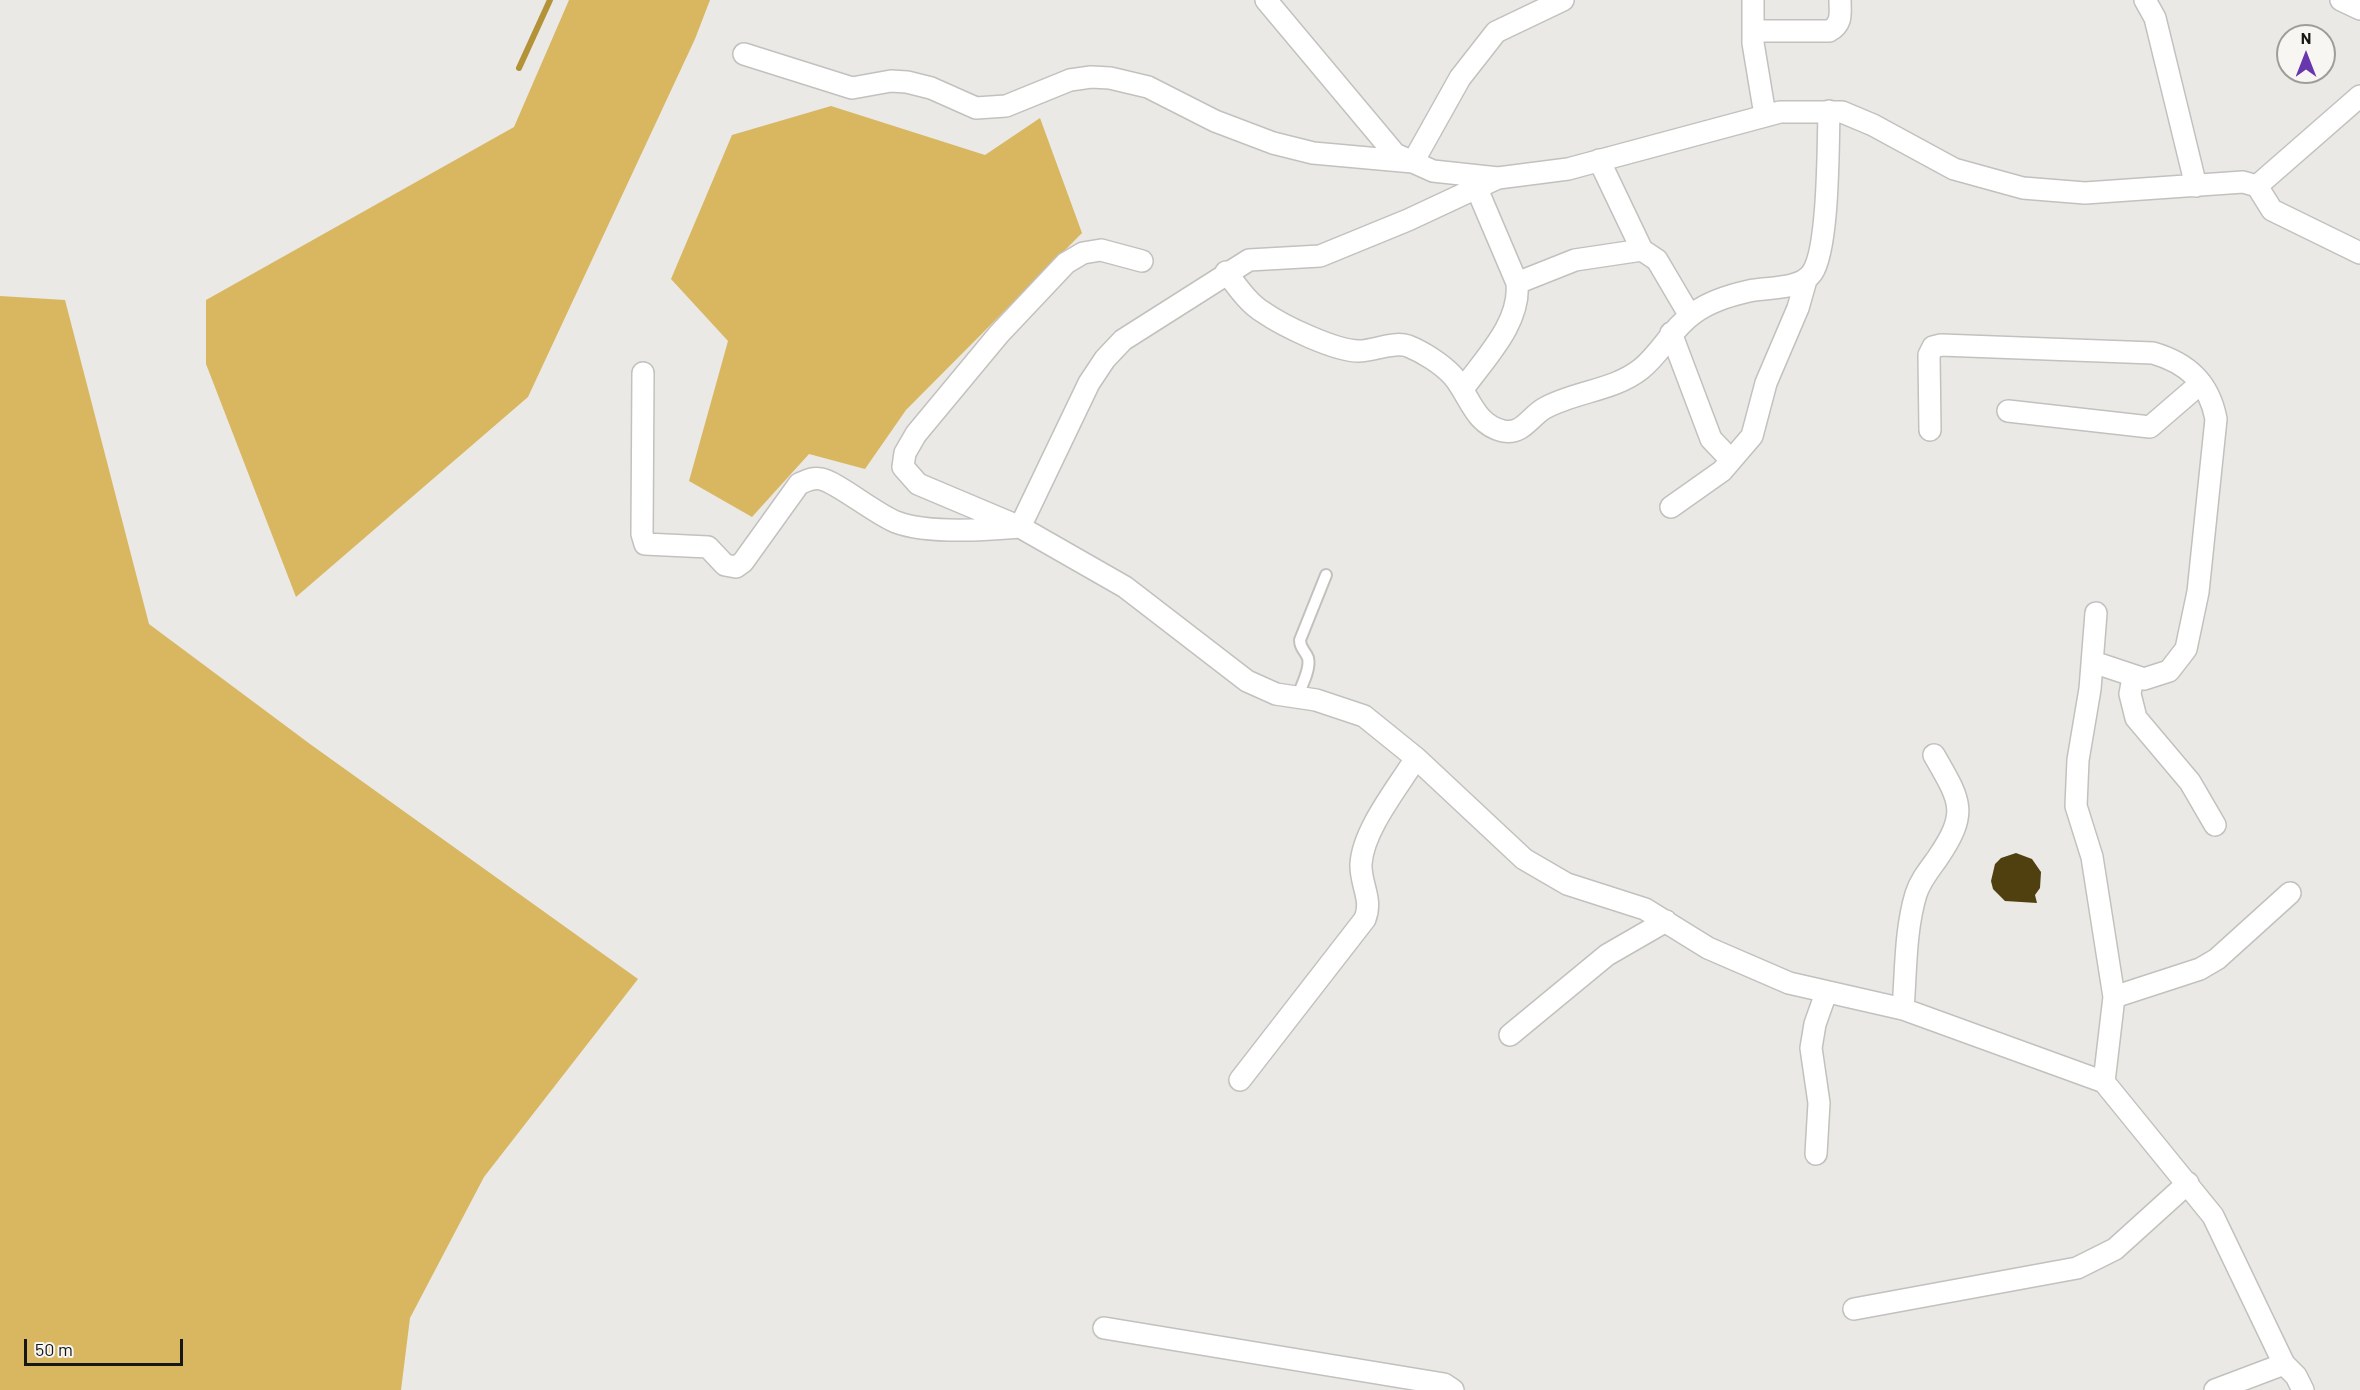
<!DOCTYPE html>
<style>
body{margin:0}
#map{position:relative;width:2360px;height:1390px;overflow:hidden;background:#eae9e5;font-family:Barlow,sans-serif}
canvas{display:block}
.north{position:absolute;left:2276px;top:24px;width:60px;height:60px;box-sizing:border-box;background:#f8f6f2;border:2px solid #9e9d9a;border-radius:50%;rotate:0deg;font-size:16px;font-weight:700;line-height:24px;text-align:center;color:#171715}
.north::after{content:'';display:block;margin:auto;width:21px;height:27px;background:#6836ad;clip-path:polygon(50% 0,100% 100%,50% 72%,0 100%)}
.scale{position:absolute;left:24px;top:1339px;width:159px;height:27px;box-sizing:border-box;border:3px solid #171715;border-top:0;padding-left:8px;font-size:18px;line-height:21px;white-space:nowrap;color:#171715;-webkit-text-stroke:4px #f8f6f2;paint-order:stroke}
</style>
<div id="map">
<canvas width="2360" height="1390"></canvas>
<div class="north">N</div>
<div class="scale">50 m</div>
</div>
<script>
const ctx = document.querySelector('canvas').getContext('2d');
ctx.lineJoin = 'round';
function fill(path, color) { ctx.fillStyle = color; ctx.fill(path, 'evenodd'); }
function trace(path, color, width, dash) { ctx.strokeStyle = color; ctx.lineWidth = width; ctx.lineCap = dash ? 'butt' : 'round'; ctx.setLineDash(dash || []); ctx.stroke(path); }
fill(new Path2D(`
 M 569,0 L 710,0 L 695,39 L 528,397 L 296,597 L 206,364 L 206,300 L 514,127 Z
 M 831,106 L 985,155 L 1040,118 L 1082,233 L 906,410 L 865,469 L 809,454 L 752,517 L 689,481 L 728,341 L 671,279 L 732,135 Z
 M 0,296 L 65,300 L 149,624 L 310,744 L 638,979 L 484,1177 L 410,1318 L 401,1390 L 0,1390 Z`), '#d9b760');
trace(new Path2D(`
 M 519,68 L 550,0`), '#b39238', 6);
fill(new Path2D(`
 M 2016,853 L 2032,859 L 2041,872 L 2040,888 L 2035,895 L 2037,903 L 2005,901 L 1993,889 L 1991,881 L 1995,864 L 2001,858 Z`), '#51400f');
const lane = new Path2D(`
 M 1297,697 C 1301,687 1311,669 1308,658 C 1305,650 1300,649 1300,640 L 1326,575`);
const street = new Path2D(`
 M 1266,0 L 1395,154 L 1433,171 L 1498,178 L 1568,169 L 1780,112 L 1842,112 L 1873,125 L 1954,169 L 2023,188 L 2085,193 L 2243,182 L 2257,186
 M 1753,0 L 1753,43 L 1765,115
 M 2145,0 L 2155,18 L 2196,186
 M 2341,0 L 2360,9
 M 1753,31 L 1829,31 C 1843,24 1840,13 1840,0
 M 744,54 L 852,88 L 891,81 L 907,82 L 931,88 L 976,108 L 1006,106 L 1070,80 L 1091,77 L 1110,78 L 1148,87 L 1215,121 L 1273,143 L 1313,153 L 1413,162 L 1460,78 L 1496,32 L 1563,0
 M 2360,96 L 2257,186 L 2272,210 L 2360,253
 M 1599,160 L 1642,250
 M 1142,261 L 1101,250 L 1083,253 L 1066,263 L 999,334 L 916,434 L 905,453 L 903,467 L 918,484 L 1020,527 L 1125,587 L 1247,681 L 1276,694 L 1316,700 L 1364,716 L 1416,758 L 1524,859 L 1567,884 L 1645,909 L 1708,948 L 1789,983 L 1903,1009 L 2104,1082 L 2213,1216 L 2284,1364 L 2296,1376 L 2303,1390
 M 1226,272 C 1237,286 1248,303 1263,312 C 1283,326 1335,351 1359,351 C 1374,351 1394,341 1408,346 C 1423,352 1442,364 1453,376 C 1470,396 1474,424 1503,431 C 1523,435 1530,416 1545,408 C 1576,391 1613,391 1641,369 C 1662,352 1672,328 1694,313 C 1709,302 1731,295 1749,291 C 1768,287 1800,290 1812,273 C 1829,249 1828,144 1829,111
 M 1517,283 L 1575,260 L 1642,250 L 1657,260 L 1690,316
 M 1671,333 L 1711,439 L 1731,460
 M 643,373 L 642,534 L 645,544 L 708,547 L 725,565 L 736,567 L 743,562 L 799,484 C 806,481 812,477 821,479 C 835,481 876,514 896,522 C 927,534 987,530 1020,527 L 1089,383 L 1105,359 L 1123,340 L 1249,260 L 1320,256 L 1408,220 L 1498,178
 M 1463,389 C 1485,358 1521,323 1517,283 L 1477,189
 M 2008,411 L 2150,427 L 2201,383
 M 1930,430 L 1929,355 L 1933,347 L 1941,345 L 2153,353 C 2187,363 2209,382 2216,419 L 2198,592 L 2186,649 L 2169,671 L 2144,679 L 2093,662
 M 1671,507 L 1722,471 L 1752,436 L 1766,383 L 1798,308 L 1806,280
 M 2096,613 L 2090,689 L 2078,760 L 2076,806 L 2092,857 L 2114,997 L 2104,1082
 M 2133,677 L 2130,694 L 2136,718 L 2190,782 L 2215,825
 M 2114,997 L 2200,969 L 2217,959 L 2290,893
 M 1903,1009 C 1906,972 1905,930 1916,894 C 1920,881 1929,870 1937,859 C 1969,812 1961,802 1934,755
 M 1510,1035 L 1607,955 L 1666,921
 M 1240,1080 L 1365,919 C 1373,899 1360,884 1361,864 C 1363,830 1398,787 1416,758
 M 1816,1154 L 1819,1103 L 1811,1048 L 1815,1024 L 1826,993
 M 1854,1309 L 2077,1268 L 2115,1249 L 2188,1183
 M 1104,1328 L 1444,1384 L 1453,1390
 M 2215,1390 L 2284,1364`);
trace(lane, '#c3c1be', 14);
trace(street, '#c3c1be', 24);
trace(lane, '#fff', 10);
trace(street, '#fff', 21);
</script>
